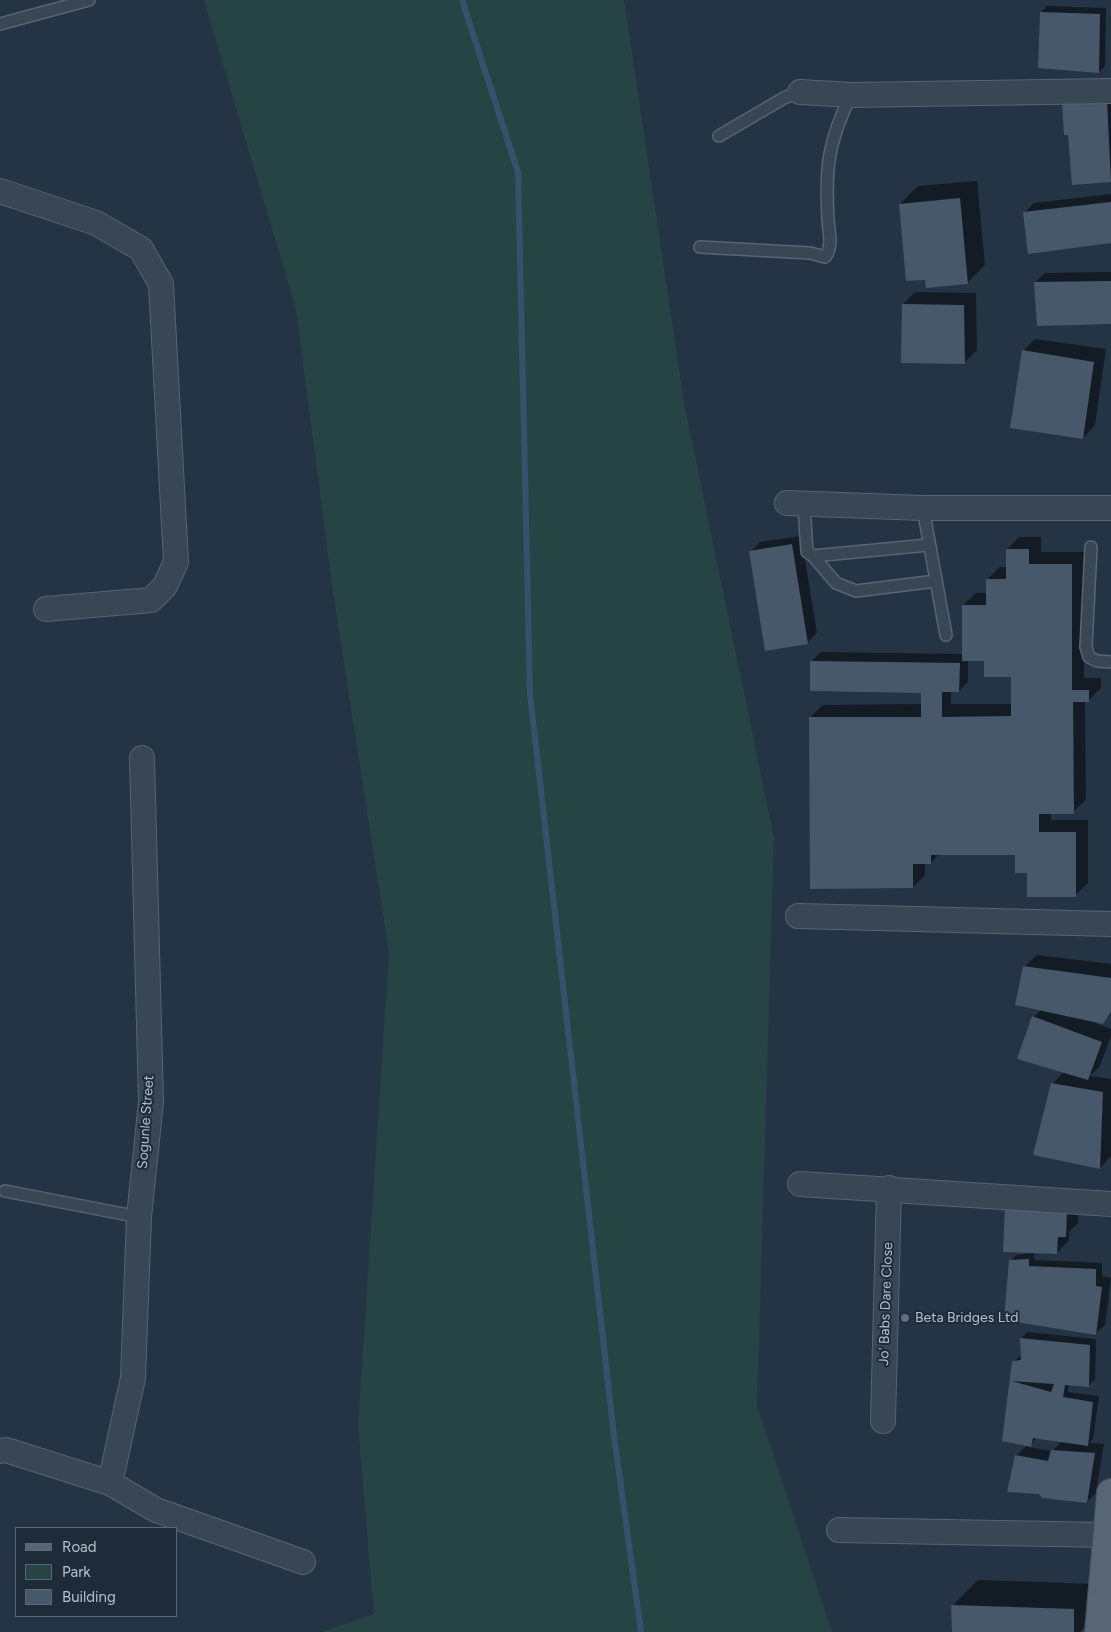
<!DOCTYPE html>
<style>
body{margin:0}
#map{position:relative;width:1111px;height:1632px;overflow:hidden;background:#253444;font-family:Figtree,sans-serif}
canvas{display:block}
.legend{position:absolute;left:15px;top:1527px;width:162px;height:90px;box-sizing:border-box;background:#1e2b39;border:1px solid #5b6774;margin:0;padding:6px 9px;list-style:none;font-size:15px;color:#b7c1cd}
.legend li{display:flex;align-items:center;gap:10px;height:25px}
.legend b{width:25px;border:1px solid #5b6774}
</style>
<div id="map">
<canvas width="1111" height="1632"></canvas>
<ul class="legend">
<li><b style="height:6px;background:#576574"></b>Road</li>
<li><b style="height:14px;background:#274445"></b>Park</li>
<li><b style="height:14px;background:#48586b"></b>Building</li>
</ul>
</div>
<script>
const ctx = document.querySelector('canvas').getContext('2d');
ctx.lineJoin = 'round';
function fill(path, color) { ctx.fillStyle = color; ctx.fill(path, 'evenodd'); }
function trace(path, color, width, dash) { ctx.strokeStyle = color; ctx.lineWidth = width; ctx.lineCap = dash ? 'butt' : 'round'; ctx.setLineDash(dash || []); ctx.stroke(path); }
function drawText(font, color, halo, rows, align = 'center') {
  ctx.font = font + ' Figtree,sans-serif'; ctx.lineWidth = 4; ctx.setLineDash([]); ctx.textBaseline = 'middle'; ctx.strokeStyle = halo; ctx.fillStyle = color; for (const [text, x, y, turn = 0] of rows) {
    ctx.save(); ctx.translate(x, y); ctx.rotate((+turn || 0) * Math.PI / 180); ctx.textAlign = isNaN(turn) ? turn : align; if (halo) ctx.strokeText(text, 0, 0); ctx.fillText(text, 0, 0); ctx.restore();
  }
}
fill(new Path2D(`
 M 204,0 L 624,0 L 684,403 L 774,838 L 757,1406 L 832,1632 L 322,1632 L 374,1614 L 358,1426 L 389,952 L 333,592 L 296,309 Z`), '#274445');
fill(new Path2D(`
 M 1047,6 L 1106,8 L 1105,66 L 1099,72 L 1041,12 Z
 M 1111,84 L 1111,181 L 1073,184 L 1070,133 L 1063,104 L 1082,86 Z
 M 977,181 L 985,265 L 967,283 L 926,278 L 900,204 L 918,186 Z
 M 1111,194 L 1111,242 L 1024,213 L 1034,203 Z
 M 1111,272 L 1111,323 L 1035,282 L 1045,273 Z
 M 915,292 L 976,293 L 977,350 L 964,363 L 903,304 Z
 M 1035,339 L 1106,349 L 1095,425 L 1083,438 L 1023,351 Z
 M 801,536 L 817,633 L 808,642 L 750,552 L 760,542 Z
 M 1019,537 L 1041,537 L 1041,552 L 1084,552 L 1084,678 L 1101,678 L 1101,688 L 1088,701 L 1085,701 L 1086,800 L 1073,812 L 1051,812 L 1051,820 L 1088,820 L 1088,883 L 1076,895 L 1028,872 L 1016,854 L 939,854 L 931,863 L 925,863 L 925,875 L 913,887 L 810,717 L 823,705 L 922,704 L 922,692 L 811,662 L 821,652 L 963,654 L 963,605 L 976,593 L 987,593 L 987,579 L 1000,567 L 1007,567 L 1007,549 ZM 968,659 L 985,660 L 1012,676 L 1012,704 L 951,704 L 951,691 L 959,691 L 968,682 Z
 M 1037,955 L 1111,964 L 1111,1014 L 1102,1023 L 1095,1023 L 1111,1029 L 1111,1036 L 1100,1066 L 1090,1076 L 1111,1079 L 1111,1156 L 1100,1168 L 1052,1084 L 1064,1072 L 1033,1017 L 1041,1010 L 1024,967 Z
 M 1079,1196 L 1078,1223 L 1069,1232 L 1069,1240 L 1057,1253 L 1004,1250 Z
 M 1034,1253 L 1035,1260 L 1102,1263 L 1102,1276 L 1111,1278 L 1105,1325 L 1095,1334 L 1010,1261 L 1017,1255 Z
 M 1027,1332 L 1096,1339 L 1095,1379 L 1089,1385 L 1069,1384 L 1068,1392 L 1099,1396 L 1093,1439 L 1089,1443 L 1104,1444 L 1096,1493 L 1087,1502 L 1016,1456 L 1027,1445 L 1004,1440 L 1014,1361 L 1022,1355 L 1021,1338 ZM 1037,1437 L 1062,1441 L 1052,1451 L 1029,1447 Z
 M 978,1580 L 1098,1584 L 1099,1613 L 1080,1632 L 977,1632 L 953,1605 Z`), '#0007');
trace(new Path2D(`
 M 462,0 L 518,172 L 530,694 L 614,1436 L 641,1632`), '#37516d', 6);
fill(new Path2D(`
 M 1040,12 L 1100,14 L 1099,73 L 1038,68 Z
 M 1107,101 L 1111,182 L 1072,185 L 1068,135 L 1064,135 L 1062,104 Z
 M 960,198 L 968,284 L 926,288 L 925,280 L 906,281 L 899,204 Z
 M 1111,202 L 1111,243 L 1028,254 L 1023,212 Z
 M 1111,281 L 1111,324 L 1037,326 L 1034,282 Z
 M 902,304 L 964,305 L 965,364 L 901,363 Z
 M 1022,350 L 1094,362 L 1083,439 L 1010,428 Z
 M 792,544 L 808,644 L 765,651 L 749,551 Z
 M 1006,549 L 1029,549 L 1029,564 L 1072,564 L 1072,690 L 1089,690 L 1089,702 L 1073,702 L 1074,814 L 1039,814 L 1039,832 L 1076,832 L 1076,897 L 1027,897 L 1027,873 L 1015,873 L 1015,855 L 931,855 L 931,864 L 913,864 L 913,888 L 810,889 L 809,717 L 921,717 L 921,693 L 810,691 L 810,661 L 960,663 L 959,692 L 942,692 L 942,717 L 1011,716 L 1011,677 L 984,677 L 984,661 L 962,661 L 962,605 L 986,605 L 986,579 L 1006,579 Z
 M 1023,966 L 1111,978 L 1111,1012 L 1103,1024 L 1015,1005 Z
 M 1032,1016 L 1102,1042 L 1088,1080 L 1017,1059 Z
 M 1051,1083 L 1103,1092 L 1100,1169 L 1033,1155 Z
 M 1005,1205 L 1067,1208 L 1066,1237 L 1058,1237 L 1057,1254 L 1003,1252 Z
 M 1029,1259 L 1029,1266 L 1096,1269 L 1096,1286 L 1102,1287 L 1096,1335 L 1004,1320 L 1009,1260 Z
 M 1020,1338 L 1090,1345 L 1089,1387 L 1065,1385 L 1063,1397 L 1093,1402 L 1088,1446 L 1033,1438 L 1031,1447 L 1002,1441 L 1012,1361 L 1021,1360 ZM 1012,1381 L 1054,1384 L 1051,1392 Z
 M 1051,1450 L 1095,1453 L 1087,1503 L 1042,1498 L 1039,1494 L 1007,1492 L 1015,1455 L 1048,1461 Z
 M 951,1605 L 1074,1609 L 1074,1632 L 952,1632 Z`), '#48586b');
const lane = new Path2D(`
 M 0,24 L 89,0
 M 719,136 L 784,98 L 800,92
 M 700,247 L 810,253 L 825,257 C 833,247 829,232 828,220 C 825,169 828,141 851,95
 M 804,504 L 807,552 L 813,556 L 928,545
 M 923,508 L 946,635
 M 1091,547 L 1086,647 L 1089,657 L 1097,661 L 1111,662
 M 813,556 L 836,583 L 856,591 L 936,581
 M 5,1191 L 139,1217`);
const street = new Path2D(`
 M 800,92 L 851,95 L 1111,91
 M 0,191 L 96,223 L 141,249 L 161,284 L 176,562 L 165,586 L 151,600 L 46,609
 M 787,503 L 923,508 L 1111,508
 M 798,916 L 1111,924
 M 800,1184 L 1111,1204
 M 883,1421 L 889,1188
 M 0,1451 L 6,1450 L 110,1483 L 156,1510 L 303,1562
 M 110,1483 L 133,1378 L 139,1217 L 151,1102 L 142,758
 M 839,1530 L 1106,1535`);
const primary = new Path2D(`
 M 1099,1632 L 1111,1493`);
trace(lane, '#586471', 14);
trace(street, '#586471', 26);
trace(primary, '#434f5d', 30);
trace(lane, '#394654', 11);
trace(street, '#394654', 24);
trace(primary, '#576574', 28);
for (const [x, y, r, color] of [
 [905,1318,5,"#5c6f8a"]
]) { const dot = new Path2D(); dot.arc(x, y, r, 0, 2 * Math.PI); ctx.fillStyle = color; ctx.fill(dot); trace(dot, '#1e2b39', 2); }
drawText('14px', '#b7c1cd', '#1e2b39', [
 ["Sogunle Street",146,1122,-86],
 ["Jo' Babs Dare Close",886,1304,-88]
]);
drawText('14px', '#b7c1cd', '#1e2b39', [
 ["Beta Bridges Ltd",915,1318]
], 'left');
</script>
